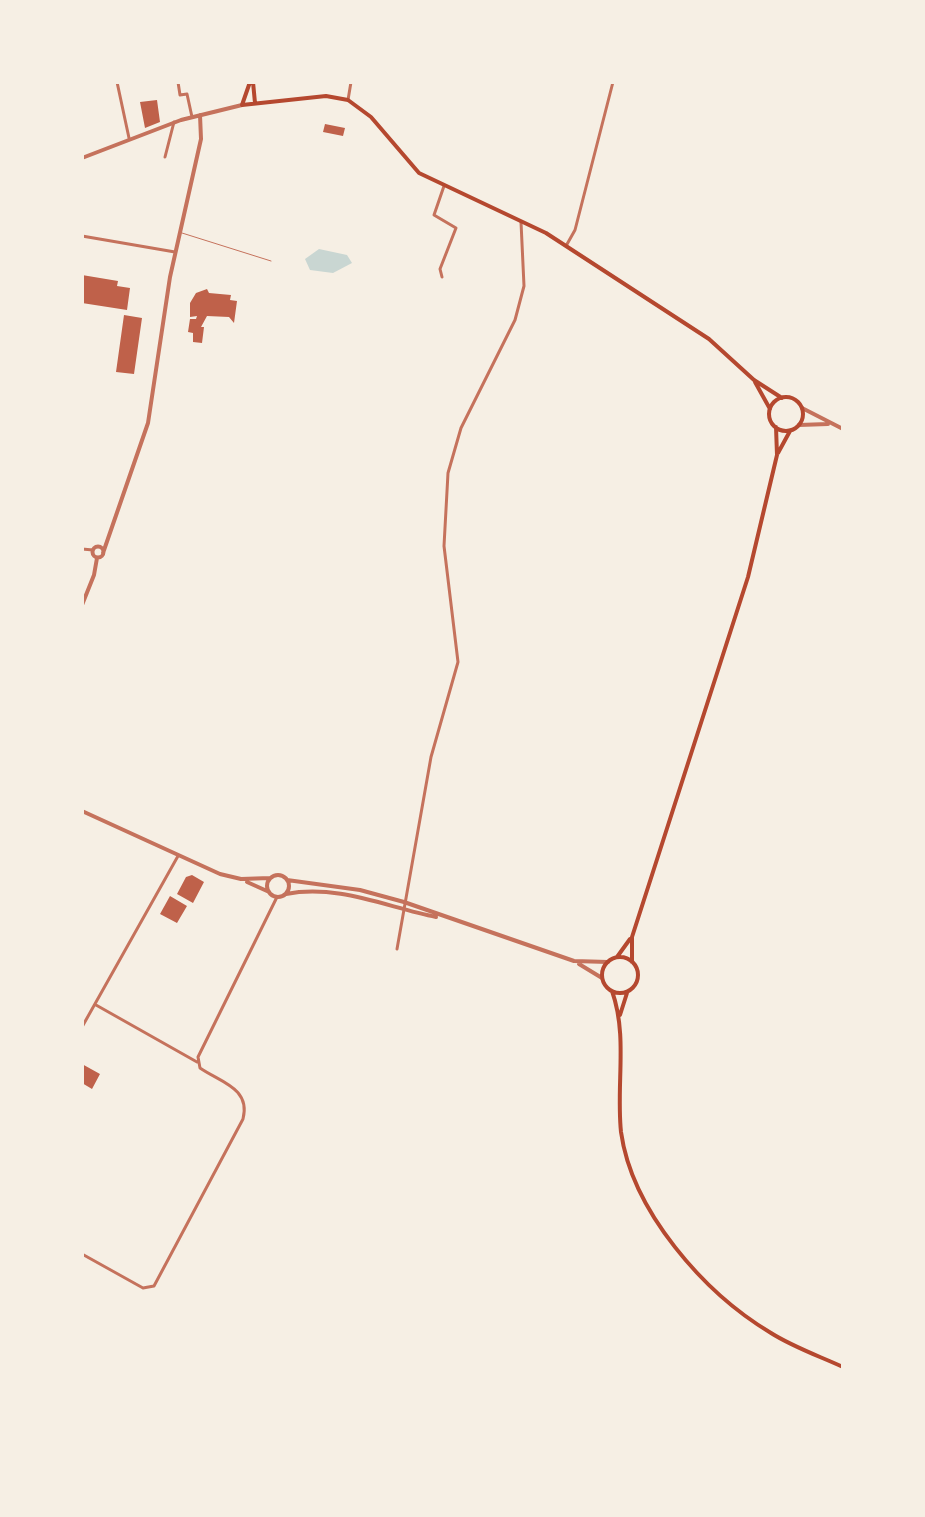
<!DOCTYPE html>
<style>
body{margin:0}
#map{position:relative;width:925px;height:1517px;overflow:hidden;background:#f6efe4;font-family:"DM Sans",sans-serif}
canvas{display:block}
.frame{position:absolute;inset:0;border:84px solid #f6efe4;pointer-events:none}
</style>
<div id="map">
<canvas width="925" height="1517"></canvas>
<div class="frame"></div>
</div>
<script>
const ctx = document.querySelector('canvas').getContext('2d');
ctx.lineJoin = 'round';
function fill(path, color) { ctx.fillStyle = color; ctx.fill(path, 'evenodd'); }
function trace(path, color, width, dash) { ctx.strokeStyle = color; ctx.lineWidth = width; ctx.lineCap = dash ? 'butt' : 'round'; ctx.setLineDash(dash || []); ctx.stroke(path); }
fill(new Path2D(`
 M 319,249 L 347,255 L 352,263 L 333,273 L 310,270 L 305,259 Z`), '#c9d6d2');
fill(new Path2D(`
 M 157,100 L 160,122 L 145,128 L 140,102 Z
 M 325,124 L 345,128 L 343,136 L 323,132 Z
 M 82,275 L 118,281 L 117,286 L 130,288 L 127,310 L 82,303 Z
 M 207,289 L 209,293 L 231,295 L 230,300 L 237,301 L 234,323 L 229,317 L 207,316 L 201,327 L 204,327 L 202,343 L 193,342 L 193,333 L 188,332 L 190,319 L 196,319 L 197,316 L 190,317 L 190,303 L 196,293 Z
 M 124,315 L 142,318 L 134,374 L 116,372 Z
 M 192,875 L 204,882 L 193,903 L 177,894 L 186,877 Z
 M 170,896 L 187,906 L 177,923 L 160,914 Z
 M 82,1064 L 100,1074 L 92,1089 L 82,1083 Z`), '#bf614a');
trace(new Path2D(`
 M 182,233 L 271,261`), '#c5725c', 1);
trace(new Path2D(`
 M 117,82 L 129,138
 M 178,82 L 180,95 L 187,94 L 192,117
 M 348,100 L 351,82
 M 165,157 L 174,122
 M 82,236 L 175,252
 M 566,246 L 575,230 L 613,82
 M 442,277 L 440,269 L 456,228 L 434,215 L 444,186
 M 82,549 L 93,550
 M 397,949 L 431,757 L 458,662 L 444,546 L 448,473 L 461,428 L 515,320 L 524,286 L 521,222
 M 96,1005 L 197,1062
 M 82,1027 L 178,856
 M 82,1254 L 143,1288 L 154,1286 L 243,1119 C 251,1088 220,1082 200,1068 L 198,1057 L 277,897`), '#c5725c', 3);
trace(new Path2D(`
 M 82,158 L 181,120 L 242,105
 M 802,408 L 843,429
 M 799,425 L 828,424
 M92.5 552a5.5 5.5 0 1 1 11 0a5.5 5.5 0 1 1-11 0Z
 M 103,553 L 148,423 L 170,277 L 201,139 L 200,115
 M 82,605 L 94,575 L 97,558
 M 82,811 L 220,874 L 241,879 L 270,878
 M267 886a11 11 0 1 1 22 0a11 11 0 1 1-22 0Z
 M 287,880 L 360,890 L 404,902 L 574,961 L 608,962
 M 247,882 L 267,891
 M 286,894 C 338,884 386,907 436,917
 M 579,964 L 602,978`), '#c5725c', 4);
trace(new Path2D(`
 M 250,82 L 242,105 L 326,96 L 348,100 L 371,117 L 419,173 L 546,233 L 709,339 L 754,380 L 782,398
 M 253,82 L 255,103
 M 755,382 L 770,409
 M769 414a17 17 0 1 1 34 0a17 17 0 1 1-34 0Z
 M 778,453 L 790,431
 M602 975a18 18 0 1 1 36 0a18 18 0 1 1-36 0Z
 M 617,957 L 630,939
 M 632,962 L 632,937 L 748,577 L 777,455 L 776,427
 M 612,991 C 628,1036 616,1085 621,1132 C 632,1211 704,1293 771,1333 C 793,1347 819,1356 843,1367
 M 620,1015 L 627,993`), '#b5482f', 4);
</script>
